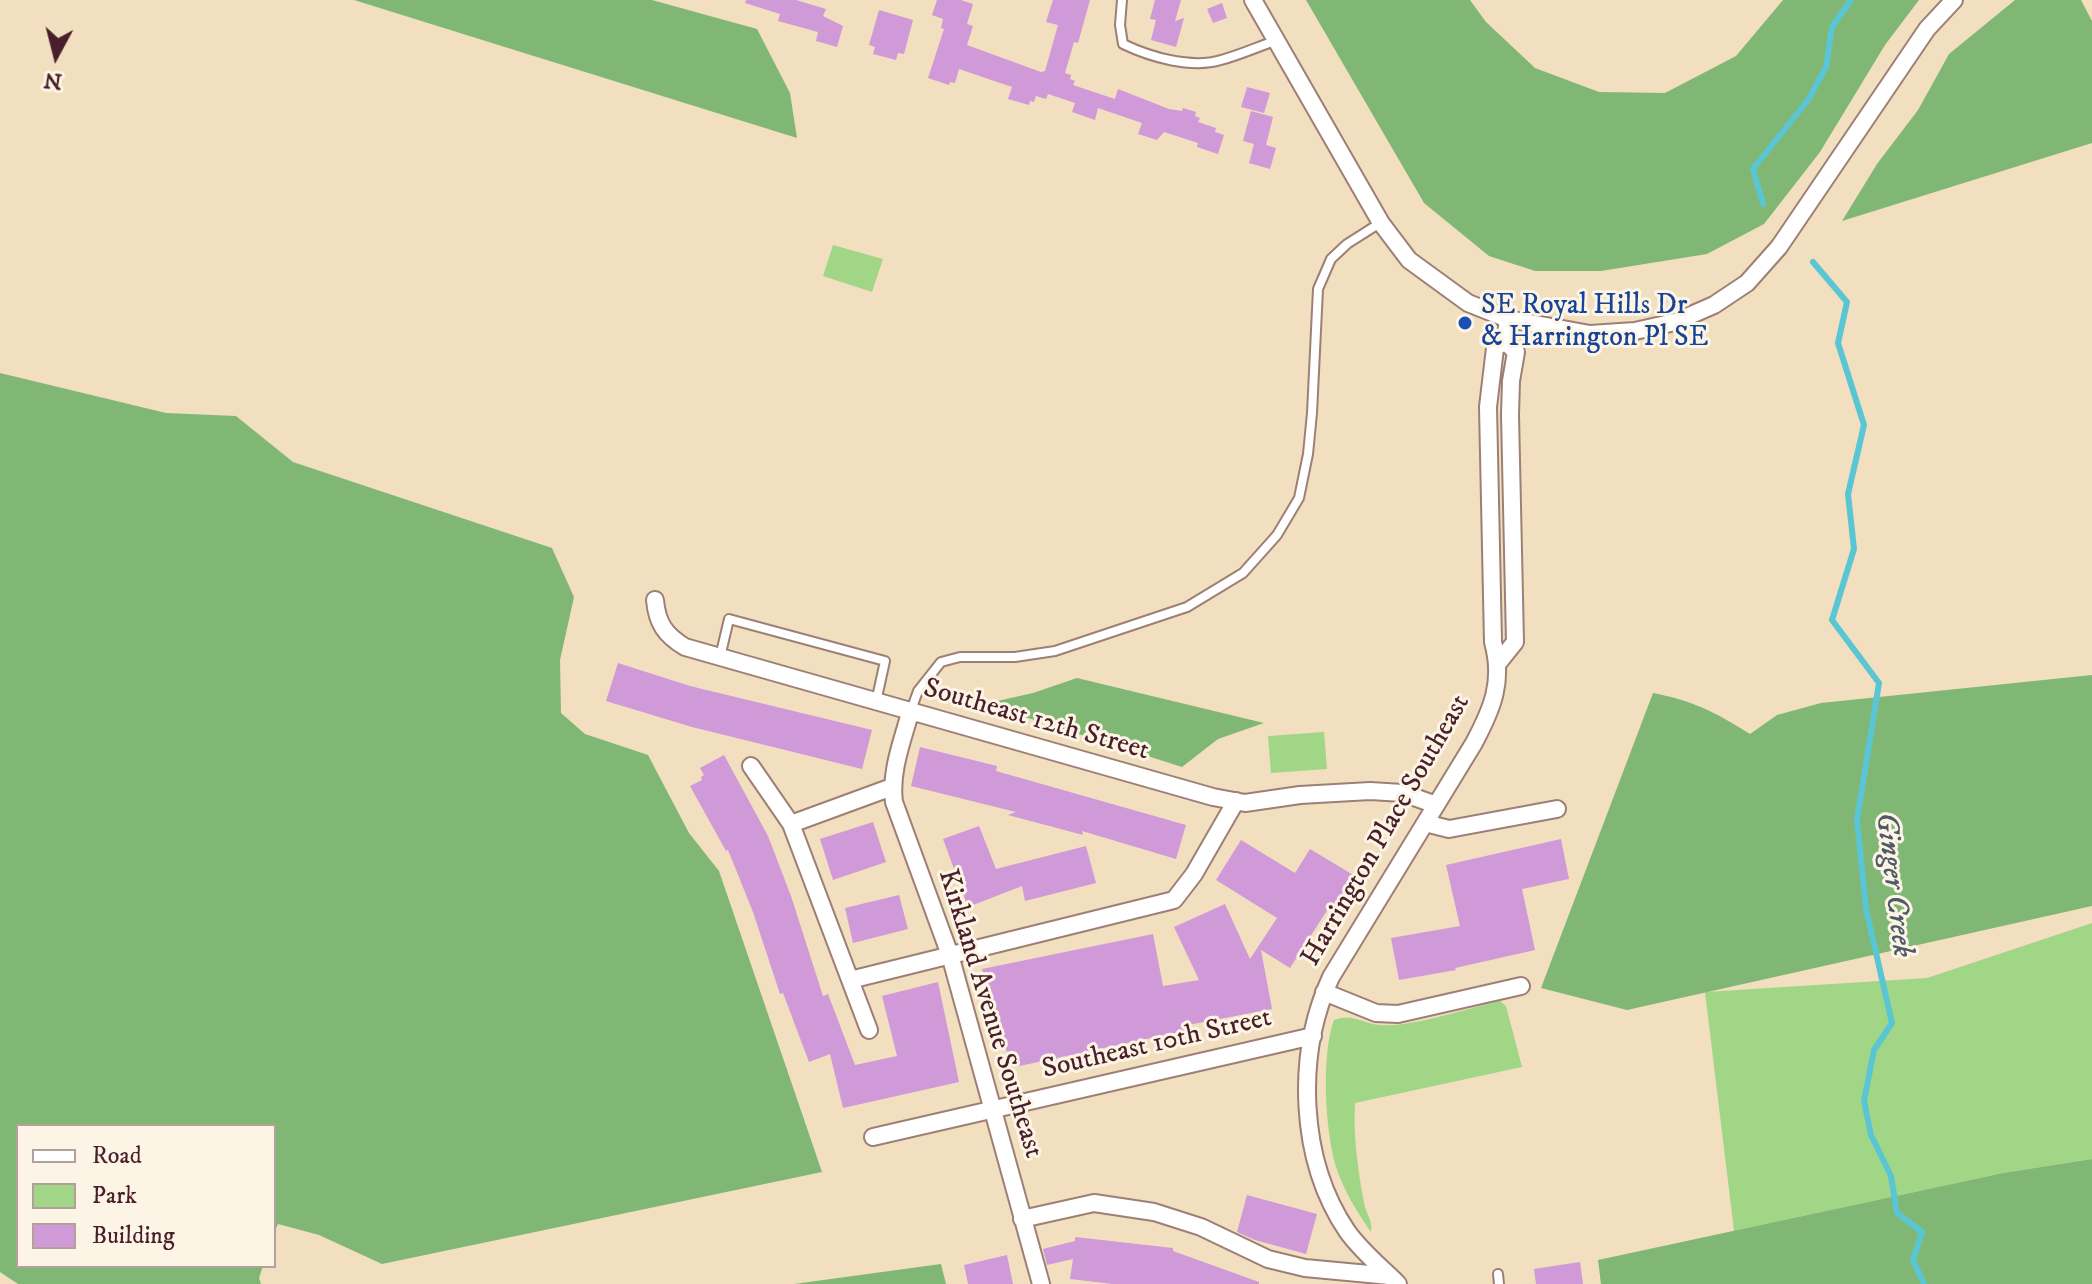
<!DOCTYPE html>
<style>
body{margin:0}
#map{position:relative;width:2092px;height:1284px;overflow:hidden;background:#f1dfbf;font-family:"IM FELL DW Pica",serif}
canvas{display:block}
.legend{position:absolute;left:16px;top:1124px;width:260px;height:144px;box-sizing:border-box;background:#fcf5e5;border:2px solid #b59f9b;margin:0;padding:10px 14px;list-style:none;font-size:24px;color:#4a1f2b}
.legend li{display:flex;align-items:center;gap:16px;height:40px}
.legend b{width:40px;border:2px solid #b59f9b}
.north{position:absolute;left:16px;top:16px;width:80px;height:80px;-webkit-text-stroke:6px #fcf5e5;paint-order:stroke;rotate:187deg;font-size:22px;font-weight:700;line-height:32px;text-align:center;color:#4a1f2b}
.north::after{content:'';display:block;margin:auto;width:28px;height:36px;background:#4a1f2b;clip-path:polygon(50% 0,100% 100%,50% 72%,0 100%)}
</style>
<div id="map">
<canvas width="2092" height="1284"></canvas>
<ul class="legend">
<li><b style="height:10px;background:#fff"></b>Road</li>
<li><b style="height:22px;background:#a2d687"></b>Park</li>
<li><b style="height:22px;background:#d099d8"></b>Building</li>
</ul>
<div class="north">N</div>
</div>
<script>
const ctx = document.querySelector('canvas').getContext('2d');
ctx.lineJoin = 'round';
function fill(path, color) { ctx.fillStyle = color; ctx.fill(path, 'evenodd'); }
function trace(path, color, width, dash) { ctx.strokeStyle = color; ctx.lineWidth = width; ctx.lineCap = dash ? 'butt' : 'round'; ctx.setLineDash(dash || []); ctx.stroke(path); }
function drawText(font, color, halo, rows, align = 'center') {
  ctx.font = font + ' "IM FELL DW Pica",serif'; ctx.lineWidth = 6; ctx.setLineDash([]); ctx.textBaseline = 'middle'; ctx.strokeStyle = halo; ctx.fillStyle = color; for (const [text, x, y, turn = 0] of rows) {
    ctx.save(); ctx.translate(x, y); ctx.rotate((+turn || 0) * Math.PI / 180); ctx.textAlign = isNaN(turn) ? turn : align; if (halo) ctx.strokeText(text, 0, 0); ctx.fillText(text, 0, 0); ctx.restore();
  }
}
fill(new Path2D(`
 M 833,245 L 883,259 L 872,292 L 823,276 Z
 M 1324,732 L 1327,769 L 1271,773 L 1268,736 Z
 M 2092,923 L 2092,1159 L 2003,1173 L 1734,1231 L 1705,992 L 1927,978 Z
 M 1500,1001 L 1506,1006 L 1522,1067 L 1355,1103 C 1353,1135 1358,1171 1364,1203 C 1366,1214 1373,1220 1371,1232 C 1357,1212 1344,1191 1336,1167 C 1325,1130 1321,1055 1334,1020 C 1353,1012 1364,1025 1383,1025 C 1412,1027 1469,1008 1500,1001 Z`), '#a2d687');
fill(new Path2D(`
 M 354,0 L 652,0 L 757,29 L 790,93 L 797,138 Z
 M 1306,0 L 1470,0 L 1486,22 L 1535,68 L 1599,92 L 1665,93 L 1736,56 L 1783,0 L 1919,0 L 1885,45 L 1820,152 L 1764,224 L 1707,254 L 1601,271 L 1535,271 L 1489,256 L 1424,203 Z
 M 2015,0 L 2081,0 L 2092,21 L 2092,143 L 1842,221 L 1877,164 L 1918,110 L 1949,54 Z
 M 0,373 L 166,413 L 236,416 L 293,462 L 552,548 L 574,597 L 560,660 L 561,713 L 585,734 L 648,755 L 689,833 L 719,871 L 822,1172 L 382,1264 L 319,1235 L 278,1224 L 274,1233 L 274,1126 L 18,1126 L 18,1266 L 263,1266 L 259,1278 L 261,1284 L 18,1284 L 0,1272 Z
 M 2092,675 L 2092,906 L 1627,1010 L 1541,988 L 1653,693 C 1694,701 1715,712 1750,734 L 1777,715 L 1821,703 Z
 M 1077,678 L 1264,723 L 1218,739 L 1182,767 L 984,704 L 1033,693 Z
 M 2092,1159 L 2092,1284 L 1601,1284 L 1598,1260 L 2003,1173 Z
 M 941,1264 L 946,1284 L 794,1284 Z`), '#81b774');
trace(new Path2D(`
 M 1763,204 L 1753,169 L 1808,100 L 1826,67 L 1832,27 L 1851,0
 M 1813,262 L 1847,302 L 1838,343 L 1864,425 L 1848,494 L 1854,549 L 1832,620 L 1879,683 L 1857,820 L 1866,909 L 1892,1023 L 1874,1050 L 1864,1101 L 1871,1135 L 1891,1176 L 1897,1213 L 1922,1232 L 1913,1260 L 1924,1284`), '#5ac6d3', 6);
fill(new Path2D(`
 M 746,0 L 796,0 L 826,9 L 823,16 L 843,26 L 837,47 L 816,41 L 818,32 L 778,21 L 780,14 L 745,3 Z
 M 937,0 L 961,0 L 973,4 L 967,24 L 973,26 L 967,45 L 1041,72 L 1045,71 L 1058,25 L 1046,22 L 1053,0 L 1090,0 L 1078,43 L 1074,42 L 1065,73 L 1071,75 L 1070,79 L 1075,81 L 1073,85 L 1115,99 L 1118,89 L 1169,109 L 1182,111 L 1183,108 L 1196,112 L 1195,116 L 1200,118 L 1198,122 L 1216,128 L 1215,132 L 1224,135 L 1218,154 L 1197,147 L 1198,143 L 1164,132 L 1157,140 L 1138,134 L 1142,123 L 1098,108 L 1095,120 L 1072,112 L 1075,103 L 1048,94 L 1046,99 L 1036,96 L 1034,102 L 1030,101 L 1029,105 L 1008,99 L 1012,87 L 959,69 L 955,83 L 950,82 L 949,85 L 928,78 L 944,29 L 941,28 L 943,19 L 932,15 Z
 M 1155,0 L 1181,0 L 1175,21 L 1184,18 L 1176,47 L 1151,40 L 1156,20 L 1150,19 Z
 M 1222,3 L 1227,18 L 1213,23 L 1207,9 Z
 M 879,10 L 913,20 L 904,54 L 898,53 L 896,60 L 873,54 L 875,47 L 869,45 Z
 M 1247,87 L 1270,93 L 1264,113 L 1241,107 Z
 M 1251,111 L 1273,117 L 1266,145 L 1276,148 L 1270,169 L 1249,163 L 1254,144 L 1243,141 Z
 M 618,663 L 690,686 L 872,730 L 862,769 L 692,727 L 606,701 Z
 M 920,747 L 997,766 L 996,771 L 1186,825 L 1176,859 L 1082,831 L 1083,835 L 1008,815 L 1016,812 L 911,786 Z
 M 724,755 L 768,836 L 791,896 L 823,996 L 828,994 L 855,1065 L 897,1056 L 882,996 L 938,982 L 959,1082 L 843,1108 L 830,1054 L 809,1062 L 783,993 L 780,994 L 753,912 L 728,850 L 726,851 L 690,786 L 702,780 L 701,777 L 704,775 L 700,768 Z
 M 873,822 L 886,862 L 833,880 L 820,839 Z
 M 979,826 L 996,869 L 1086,846 L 1096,883 L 1025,901 L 1022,886 L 968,907 L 943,839 Z
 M 1561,839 L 1569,879 L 1522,889 L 1535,950 L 1455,968 L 1456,970 L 1399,980 L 1391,938 L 1460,926 L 1446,865 Z
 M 1241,840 L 1295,873 L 1310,849 L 1355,876 L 1333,912 L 1328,909 L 1290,968 L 1261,950 L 1272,1009 L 1183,1026 L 1184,1031 L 1010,1068 L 998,1010 L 992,1011 L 982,969 L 1153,934 L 1163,986 L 1199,980 L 1174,927 L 1225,904 L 1250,959 L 1277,918 L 1216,880 Z
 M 899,895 L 908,929 L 853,943 L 845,908 Z
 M 1247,1195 L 1317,1214 L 1306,1254 L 1255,1240 L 1237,1232 Z
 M 1075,1237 L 1173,1248 L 1173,1251 L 1259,1282 L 1259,1284 L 1113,1284 L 1070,1279 L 1073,1259 L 1047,1265 L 1043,1249 L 1075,1241 Z
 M 1007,1255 L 1013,1284 L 968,1284 L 964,1265 Z
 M 1580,1262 L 1583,1284 L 1536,1284 L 1534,1269 Z`), '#d099d8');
const service = new Path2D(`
 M 1122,0 L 1120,25 L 1123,44 C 1150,57 1191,69 1221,60 C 1240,55 1257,47 1275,41
 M 720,657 L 729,619 L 885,661 L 876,702
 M 910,713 L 918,691 L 941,662 L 960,657 L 1015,657 L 1055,651 L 1187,607 L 1243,573 L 1277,535 L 1299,498 L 1308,454 L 1312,413 L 1318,289 L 1331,259 L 1347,244 L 1380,223
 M 1498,1274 L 1499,1284`);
const minor = new Path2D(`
 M 1253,0 L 1381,223 L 1409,260 L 1468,303 L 1508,319 L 1590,334 L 1635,331 L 1675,322 L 1714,305 L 1747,283 L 1779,247 L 1927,29 L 1954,0
 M 655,600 C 657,623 665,635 685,647 L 1213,797 L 1245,803 L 1300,795 L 1370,791 L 1403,793 L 1436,805
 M 1499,662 L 1515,642 L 1510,415 L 1511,381 L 1516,352 L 1505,341
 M 910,713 C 902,742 890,772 894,802 L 950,955 L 1041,1284
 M 751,766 L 791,824 L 869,1030
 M 1425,823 L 1449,829 L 1557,809
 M 791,824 L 892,787
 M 850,980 L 1174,900 L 1194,874 L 1236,801
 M 1324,992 L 1376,1013 L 1398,1014 L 1521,986
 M 873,1137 L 1313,1036
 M 1022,1219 L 1094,1203 L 1154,1212 L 1201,1227 L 1268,1259 L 1305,1268 L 1390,1276
 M 1398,1284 C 1381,1267 1361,1251 1347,1231 C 1299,1160 1295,1055 1331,977 L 1474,743 C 1492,709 1504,682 1493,642 L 1488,407 L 1495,348 L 1505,341 L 1508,319`);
trace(service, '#9e7f75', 12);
trace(minor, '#9e7f75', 20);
trace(service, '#fff', 8);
trace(minor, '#fff', 16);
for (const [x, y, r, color] of [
 [1465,323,8,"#1a4fb4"]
]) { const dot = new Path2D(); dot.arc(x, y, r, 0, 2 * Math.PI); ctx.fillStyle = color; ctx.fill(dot); trace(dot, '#fcf5e5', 3); }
drawText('28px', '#164399', '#fcf5e5', [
 ["SE Royal Hills Dr",1481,307],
 ["& Harrington Pl SE",1481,339]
], 'left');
drawText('28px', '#4a1f2b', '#fcf5e5', [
 ["Southeast 12th Street",1036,721,16],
 ["Harrington Place Southeast",1387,831,-60],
 ["Kirkland Avenue Southeast",989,1014,73],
 ["Southeast 10th Street",1157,1045,-13]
]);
drawText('italic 30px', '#505966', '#fcf5e5', [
 ["Ginger Creek",1892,885,83]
]);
</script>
